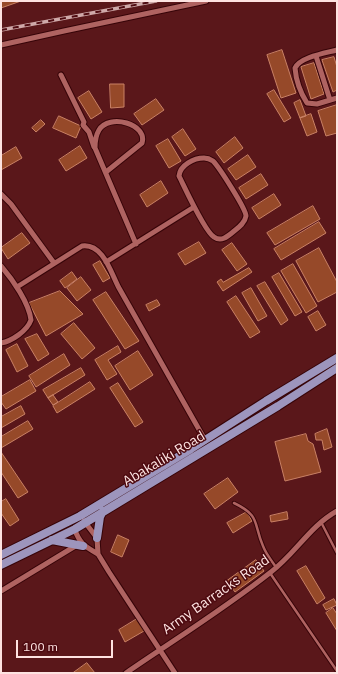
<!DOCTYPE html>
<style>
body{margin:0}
#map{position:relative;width:338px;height:674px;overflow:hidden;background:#5a171a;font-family:"IBM Plex Sans",sans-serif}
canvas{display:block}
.frame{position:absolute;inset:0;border:2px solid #fde3e1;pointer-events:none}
.scale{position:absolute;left:16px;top:640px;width:97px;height:18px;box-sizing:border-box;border:2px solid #fde3e1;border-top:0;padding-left:5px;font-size:12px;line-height:14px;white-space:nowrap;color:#fde3e1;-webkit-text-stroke:3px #4e0a10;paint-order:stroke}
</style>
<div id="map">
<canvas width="338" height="674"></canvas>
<div class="frame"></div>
<div class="scale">100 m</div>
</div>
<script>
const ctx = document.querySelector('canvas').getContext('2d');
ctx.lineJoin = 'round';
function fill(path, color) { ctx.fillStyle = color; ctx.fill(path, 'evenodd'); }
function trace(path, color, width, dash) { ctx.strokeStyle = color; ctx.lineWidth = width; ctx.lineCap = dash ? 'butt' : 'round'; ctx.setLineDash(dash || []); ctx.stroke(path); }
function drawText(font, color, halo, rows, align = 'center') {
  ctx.font = font + ' "IBM Plex Sans",sans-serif'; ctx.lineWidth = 3; ctx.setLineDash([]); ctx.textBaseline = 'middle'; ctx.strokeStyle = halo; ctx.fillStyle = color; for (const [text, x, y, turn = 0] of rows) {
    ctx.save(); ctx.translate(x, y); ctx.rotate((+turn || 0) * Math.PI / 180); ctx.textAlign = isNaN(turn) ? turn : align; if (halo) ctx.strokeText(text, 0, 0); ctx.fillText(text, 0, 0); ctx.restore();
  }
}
const building = new Path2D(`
 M 1,1 L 21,1 L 1,8 Z
 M 282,50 L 296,93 L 281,98 L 267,55 Z
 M 334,57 L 337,67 L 337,90 L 333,92 L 322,60 Z
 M 314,63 L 324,94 L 311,99 L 301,67 Z
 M 110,84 L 124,84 L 124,107 L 111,108 Z
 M 274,90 L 291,118 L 284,122 L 267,94 Z
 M 89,91 L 102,112 L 91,119 L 78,98 Z
 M 156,99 L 164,110 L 142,125 L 134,114 Z
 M 300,100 L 306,116 L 300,118 L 294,103 Z
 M 337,105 L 337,133 L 326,136 L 318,111 Z
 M 311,114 L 317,132 L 307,136 L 300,118 Z
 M 59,116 L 81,126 L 76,138 L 53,128 Z
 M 41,120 L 45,124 L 36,132 L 32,128 Z
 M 183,129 L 196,149 L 185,156 L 172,137 Z
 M 235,137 L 243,148 L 224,163 L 216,152 Z
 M 168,139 L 181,161 L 169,168 L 156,146 Z
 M 80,146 L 87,158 L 66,171 L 59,160 Z
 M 16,147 L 22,158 L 1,170 L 1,156 Z
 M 248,155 L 256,167 L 236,180 L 228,169 Z
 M 261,174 L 268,185 L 246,199 L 239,188 Z
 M 161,181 L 168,193 L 147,207 L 140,195 Z
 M 274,194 L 281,205 L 259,219 L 252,208 Z
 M 313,206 L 320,219 L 275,245 L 267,233 Z
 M 319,222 L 326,233 L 281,260 L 274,249 Z
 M 22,233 L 30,243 L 8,259 L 1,248 Z
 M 199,242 L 206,253 L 185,265 L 178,254 Z
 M 232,243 L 247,264 L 237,271 L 222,250 Z
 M 319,248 L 337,282 L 337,292 L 318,302 L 296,261 Z
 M 100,261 L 110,278 L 103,282 L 93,265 Z
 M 293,264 L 317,306 L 306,313 L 281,271 Z
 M 249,268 L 252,272 L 223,291 L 217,282 L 221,279 L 223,282 Z
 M 72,272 L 77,279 L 65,288 L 60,281 Z
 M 279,273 L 302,312 L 295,316 L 272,277 Z
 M 81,277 L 91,290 L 77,301 L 67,288 Z
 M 265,282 L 288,320 L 281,325 L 257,286 Z
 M 251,288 L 267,316 L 258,321 L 242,293 Z
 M 60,291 L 83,314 L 46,336 L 29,303 Z
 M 106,292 L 139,341 L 125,349 L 93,300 Z
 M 236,296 L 260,332 L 250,338 L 227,302 Z
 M 157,300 L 160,305 L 149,311 L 146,305 Z
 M 318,311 L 326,325 L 316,331 L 308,317 Z
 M 74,323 L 95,348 L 82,359 L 61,334 Z
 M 37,334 L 49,354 L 38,361 L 25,339 Z
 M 17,344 L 28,366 L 17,372 L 6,350 Z
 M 118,346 L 121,352 L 108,360 L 117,374 L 107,380 L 95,360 Z
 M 138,351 L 153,375 L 130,390 L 115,366 Z
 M 64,354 L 70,365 L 36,387 L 29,376 Z
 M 81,368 L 85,375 L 48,398 L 43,390 Z
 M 30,380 L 36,391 L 6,409 L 1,402 L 1,397 Z
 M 90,382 L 95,389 L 57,413 L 53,406 Z
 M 118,383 L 143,422 L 135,427 L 110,388 Z
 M 53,395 L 58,402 L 53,405 L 48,398 Z
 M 21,406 L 25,414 L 1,428 L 1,417 Z
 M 28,421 L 33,429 L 1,448 L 1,437 Z
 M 327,429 L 332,447 L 324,450 L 322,440 L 316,440 L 315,434 Z
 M 306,434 L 308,441 L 313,444 L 321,472 L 285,481 L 275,442 Z
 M 1,452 L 28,492 L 18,498 L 1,472 Z
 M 228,478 L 238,492 L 215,509 L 204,494 Z
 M 6,499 L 19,520 L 10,526 L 1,513 L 1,502 Z
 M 247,512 L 252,521 L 233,533 L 227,523 Z
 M 287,512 L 288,519 L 271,522 L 270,516 Z
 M 118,535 L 129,540 L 122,557 L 111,552 Z
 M 256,560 L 264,571 L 235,592 L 227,581 Z
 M 306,566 L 325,598 L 317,604 L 297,571 Z
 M 334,599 L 337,605 L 326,610 L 323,605 Z
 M 333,608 L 337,614 L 337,631 L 326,613 Z
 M 137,619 L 144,631 L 125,642 L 119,630 Z
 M 87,663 L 95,673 L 73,673 Z`);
fill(building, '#964929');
trace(building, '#c98165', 1);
const service = new Path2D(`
 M 234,503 C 261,516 253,523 263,546 C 266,554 271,560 276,567
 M 321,522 L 337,553
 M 270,573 L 337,671`);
const minor = new Path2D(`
 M 1,45 L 64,31 L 206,1
 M 337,50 C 326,53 300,57 295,68 C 296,81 300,92 307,103 L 317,104 L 337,98
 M 316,56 L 330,100
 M 61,75 L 84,122 L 83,125 L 89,132 L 94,147
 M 204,158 C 207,158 210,159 213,161 C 219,167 246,209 246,216 C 245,223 238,228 233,232 C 227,237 221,242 214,237 C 205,232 185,188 179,176 C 180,165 194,158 204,158 Z
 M 106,172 L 142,143 C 148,124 109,113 99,130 C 96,135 95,141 95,148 L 136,244
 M 1,194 L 11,204 L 54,263
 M 106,262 L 194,207
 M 1,266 C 13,280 29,303 31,320 C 27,331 12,341 1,343
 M 17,287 L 82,246 C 103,243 111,273 119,288 L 205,440
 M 84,521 L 97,538 L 98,554 L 109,572 L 175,673
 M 74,528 C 80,544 84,546 98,554
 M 1,591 L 77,545
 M 126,673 C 174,640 224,609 271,572 C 295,554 310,526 337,511`);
const primary = new Path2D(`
 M 97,538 L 100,517 L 103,511
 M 52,540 L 83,546
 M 1,555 L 80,516 L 191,449 L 266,401 L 337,358
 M 1,565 L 75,529 L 278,406 L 337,368`);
trace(service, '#360408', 4.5);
trace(minor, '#360408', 7);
trace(primary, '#360408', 10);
trace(service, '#af6361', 2.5);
trace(minor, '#af6361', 5);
trace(primary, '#9d95bd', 8);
const rail = new Path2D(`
 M 1,30 L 156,1`);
trace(rail, '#cfa9a9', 3.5);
trace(rail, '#4e0a10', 2, [6]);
drawText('14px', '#fde3e1', '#4e0a10', [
 ["Abakaliki Road",164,459,-31],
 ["Army Barracks Road",216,595,-35]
]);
</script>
